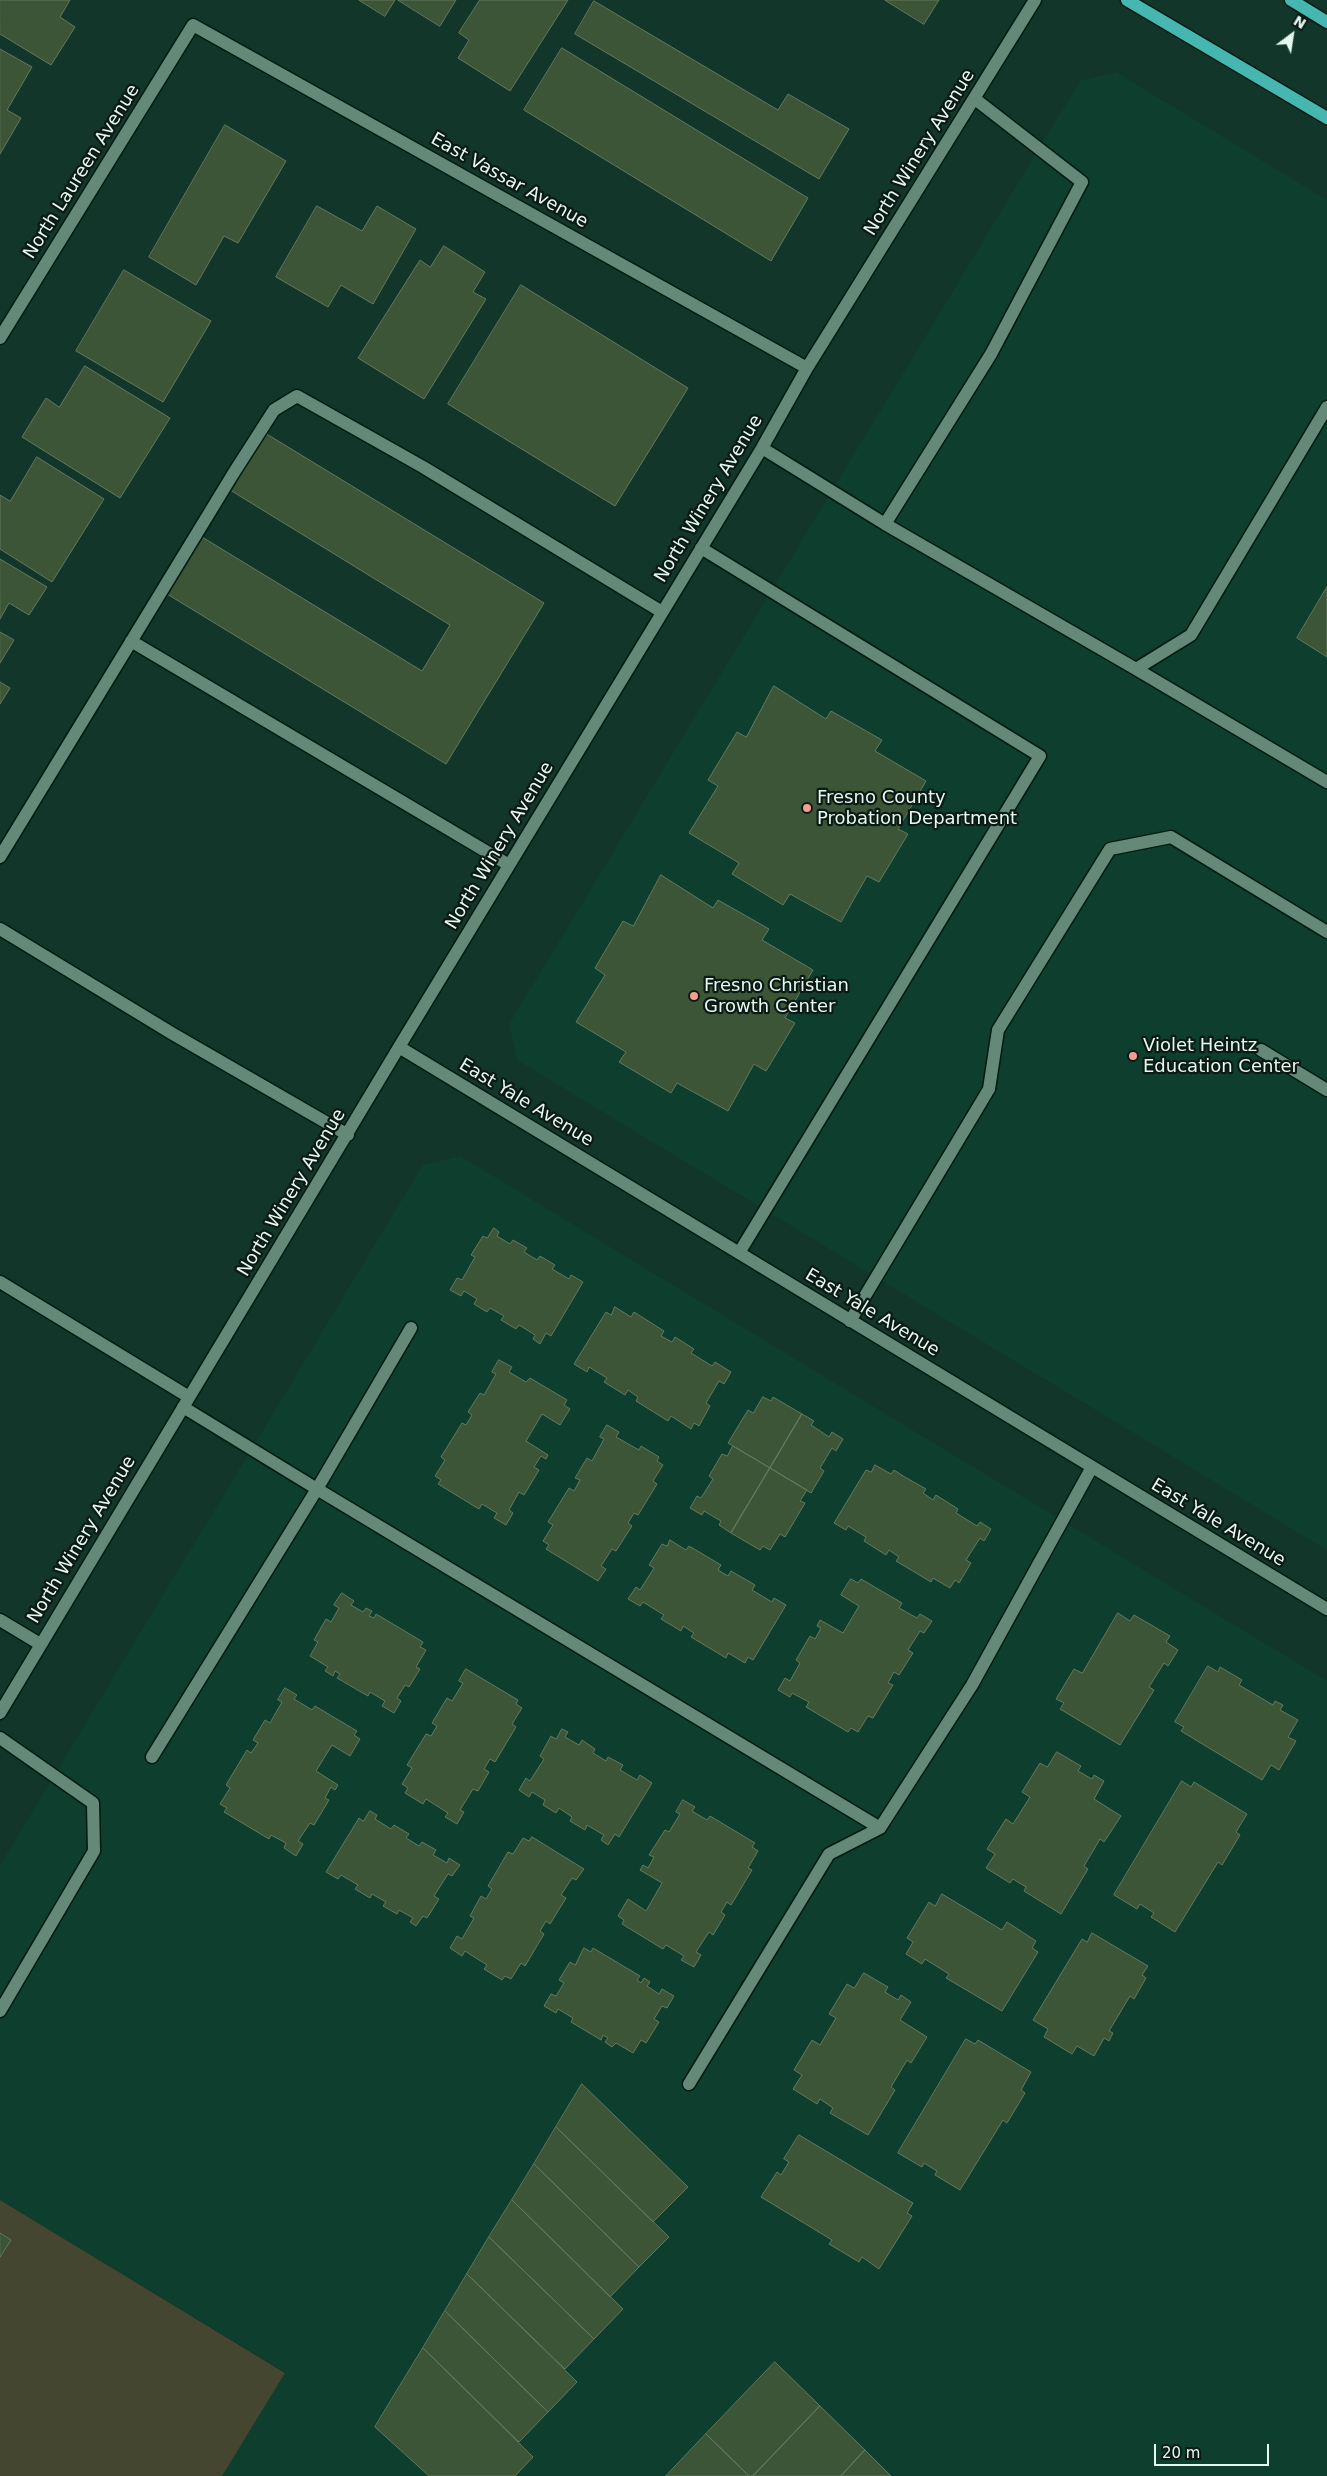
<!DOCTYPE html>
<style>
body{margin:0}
#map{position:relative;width:1327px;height:2476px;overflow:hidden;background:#12362a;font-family:"DejaVu Sans",sans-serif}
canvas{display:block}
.north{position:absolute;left:1267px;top:10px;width:50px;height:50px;-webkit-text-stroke:4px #0b1a14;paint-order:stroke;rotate:31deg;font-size:14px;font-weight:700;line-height:20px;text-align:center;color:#e5f9f0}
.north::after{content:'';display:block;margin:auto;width:18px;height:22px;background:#e5f9f0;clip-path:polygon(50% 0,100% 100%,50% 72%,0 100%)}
.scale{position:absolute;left:1154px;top:2444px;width:115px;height:22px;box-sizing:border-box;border:2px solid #e5f9f0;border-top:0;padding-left:6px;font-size:15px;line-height:18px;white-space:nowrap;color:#e5f9f0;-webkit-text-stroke:4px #0b1a14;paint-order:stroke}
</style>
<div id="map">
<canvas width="1327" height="2476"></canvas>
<div class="north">N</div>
<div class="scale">20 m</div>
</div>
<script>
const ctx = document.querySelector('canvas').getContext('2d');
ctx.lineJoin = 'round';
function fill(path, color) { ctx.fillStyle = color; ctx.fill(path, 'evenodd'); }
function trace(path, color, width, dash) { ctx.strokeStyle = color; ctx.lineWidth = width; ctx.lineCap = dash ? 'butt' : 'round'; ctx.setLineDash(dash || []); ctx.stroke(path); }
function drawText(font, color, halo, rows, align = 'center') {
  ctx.font = font + ' "DejaVu Sans",sans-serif'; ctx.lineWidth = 4.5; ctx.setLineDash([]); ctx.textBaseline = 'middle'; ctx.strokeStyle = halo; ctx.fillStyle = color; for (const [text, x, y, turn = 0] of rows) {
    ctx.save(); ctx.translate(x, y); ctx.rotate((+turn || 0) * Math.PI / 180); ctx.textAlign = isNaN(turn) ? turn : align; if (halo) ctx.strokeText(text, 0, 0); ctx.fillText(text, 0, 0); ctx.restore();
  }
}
fill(new Path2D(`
 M 1116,72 L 1327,200 L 1327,1550 L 517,1060 L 509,1024 L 1080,81 Z
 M 460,1156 L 1327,1681 L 1327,2476 L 515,2476 L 533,2457 L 519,2442 L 577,2382 L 565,2369 L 622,2309 L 610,2297 L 668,2237 L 653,2222 L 688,2187 L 582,2084 L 375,2426 L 429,2476 L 222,2476 L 285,2372 L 0,2200 L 0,1865 L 423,1165 Z`), '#0e3e2e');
fill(new Path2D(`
 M 0,2200 L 285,2373 L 222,2476 L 0,2476 Z`), '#444630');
const building = new Path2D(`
 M 0,0 L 70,0 L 60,17 L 75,27 L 51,65 L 0,34 Z
 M 359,0 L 395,0 L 385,16 Z
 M 398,0 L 456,0 L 440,26 Z
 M 480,0 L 568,0 L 510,91 L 458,58 L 469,40 L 459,33 Z
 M 885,0 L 939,0 L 924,24 Z
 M 594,1 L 778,110 L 788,94 L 849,129 L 819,179 L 575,34 Z
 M 562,48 L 808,198 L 771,261 L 524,110 Z
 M 0,49 L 32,67 L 7,110 L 21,118 L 0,154 Z
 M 225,125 L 286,161 L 238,243 L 224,236 L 196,285 L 149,257 Z
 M 317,206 L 362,231 L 377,206 L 416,229 L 373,304 L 341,285 L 328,307 L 276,277 Z
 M 444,246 L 485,272 L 473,292 L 486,299 L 424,399 L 358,358 L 420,260 L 430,267 Z
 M 124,270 L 211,321 L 163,402 L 76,351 Z
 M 521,285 L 688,388 L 615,506 L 448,404 Z
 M 85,366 L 170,418 L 120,498 L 22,437 L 46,398 L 59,407 Z
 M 265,433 L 544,603 L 446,764 L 167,594 L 202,537 L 422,671 L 450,625 L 230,490 Z
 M 37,457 L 104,499 L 52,582 L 0,549 L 0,495 L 10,501 Z
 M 0,559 L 47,587 L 29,615 L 9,603 L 0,619 Z
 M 1327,587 L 1327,657 L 1297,638 Z
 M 0,632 L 14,640 L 0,663 Z
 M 0,682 L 10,688 L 0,704 Z
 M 774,686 L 826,719 L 831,711 L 882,740 L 875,751 L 926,781 L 898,829 L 908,834 L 879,882 L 867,876 L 841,922 L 790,894 L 783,905 L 732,874 L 739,863 L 689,833 L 718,786 L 708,780 L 737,732 L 746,737 Z
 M 661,875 L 713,908 L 718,900 L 769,929 L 762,940 L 813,970 L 785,1018 L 795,1023 L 766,1071 L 754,1064 L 728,1111 L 677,1083 L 671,1093 L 619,1062 L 626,1052 L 576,1022 L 605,975 L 595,968 L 623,921 L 633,926 Z
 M 494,1228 L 499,1232 L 497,1236 L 510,1244 L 513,1240 L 527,1248 L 524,1252 L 537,1260 L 540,1256 L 555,1265 L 552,1269 L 569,1279 L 571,1275 L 583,1282 L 551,1336 L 546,1333 L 540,1344 L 533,1339 L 535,1335 L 519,1325 L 516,1329 L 501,1320 L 504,1316 L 490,1308 L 487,1312 L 474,1304 L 477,1299 L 464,1291 L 461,1296 L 450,1290 L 457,1278 L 462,1280 L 475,1257 L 471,1255 L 483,1236 L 487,1238 Z
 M 615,1307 L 631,1317 L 634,1312 L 664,1331 L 661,1336 L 672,1342 L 675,1337 L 694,1349 L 691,1353 L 712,1366 L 715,1362 L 731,1372 L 724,1384 L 719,1381 L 706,1403 L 710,1406 L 699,1426 L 694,1423 L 691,1429 L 671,1416 L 668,1421 L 636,1401 L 638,1397 L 628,1390 L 625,1395 L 604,1382 L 607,1378 L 589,1367 L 587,1372 L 574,1364 L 606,1312 L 611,1315 Z
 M 499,1360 L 512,1367 L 509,1372 L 526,1382 L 530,1378 L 567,1400 L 564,1405 L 570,1409 L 560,1425 L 542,1414 L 526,1441 L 548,1455 L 546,1459 L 541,1456 L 534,1467 L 539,1470 L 524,1495 L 519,1492 L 509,1510 L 513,1513 L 506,1525 L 494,1518 L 497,1513 L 482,1504 L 479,1509 L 438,1484 L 441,1480 L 435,1476 L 445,1460 L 441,1457 L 462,1423 L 466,1425 L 472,1415 L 468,1412 L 480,1393 L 484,1395 L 496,1374 L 492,1372 Z
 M 763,1397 L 771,1401 L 773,1397 L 802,1414 L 770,1468 L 728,1443 L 748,1410 L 753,1413 Z
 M 802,1414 L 814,1421 L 811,1425 L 829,1437 L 832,1432 L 843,1439 L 836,1451 L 832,1448 L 820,1468 L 824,1471 L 811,1493 L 770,1468 Z
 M 607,1425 L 619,1432 L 616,1437 L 639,1450 L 641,1446 L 659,1457 L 657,1461 L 663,1465 L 653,1481 L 657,1484 L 638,1515 L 634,1513 L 628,1523 L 632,1526 L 616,1551 L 612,1549 L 601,1566 L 606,1569 L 598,1581 L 546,1549 L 549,1545 L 543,1541 L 553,1525 L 548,1522 L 569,1488 L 574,1491 L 580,1480 L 575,1478 L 587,1458 L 592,1461 L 604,1439 L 600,1437 Z
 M 733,1446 L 770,1468 L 731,1533 L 719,1525 L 721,1521 L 704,1511 L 702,1515 L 690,1508 L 697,1496 L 701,1498 L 713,1479 L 709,1476 L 722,1454 L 727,1456 Z
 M 875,1465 L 891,1474 L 894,1470 L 903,1476 L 926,1489 L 923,1493 L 933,1500 L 936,1495 L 958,1509 L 956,1513 L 977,1526 L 980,1522 L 991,1529 L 984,1541 L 980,1538 L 966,1560 L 971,1563 L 959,1583 L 955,1580 L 950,1588 L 933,1578 L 931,1582 L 896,1561 L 899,1557 L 889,1550 L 886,1555 L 864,1541 L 866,1537 L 848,1526 L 846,1530 L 834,1523 L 866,1470 L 871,1472 Z
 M 770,1468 L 807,1490 L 800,1501 L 805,1503 L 785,1537 L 780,1534 L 770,1550 L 763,1546 L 760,1550 L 731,1533 Z
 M 670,1540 L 686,1550 L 689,1546 L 721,1565 L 718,1570 L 728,1576 L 731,1571 L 755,1585 L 752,1590 L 772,1602 L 774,1598 L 786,1605 L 753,1660 L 748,1657 L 745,1663 L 728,1653 L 726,1658 L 691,1637 L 694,1633 L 683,1626 L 681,1631 L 661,1619 L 664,1615 L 643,1602 L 640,1606 L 628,1599 L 636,1587 L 640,1590 L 654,1568 L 649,1565 L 662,1544 L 667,1546 Z
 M 851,1579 L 858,1583 L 861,1579 L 902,1603 L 899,1608 L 917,1618 L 920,1614 L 932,1621 L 924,1633 L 920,1631 L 908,1650 L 913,1653 L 899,1675 L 894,1672 L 888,1683 L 893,1685 L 873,1718 L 868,1716 L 858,1732 L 851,1728 L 848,1732 L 806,1707 L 809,1702 L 792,1693 L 790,1697 L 778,1690 L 785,1678 L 790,1681 L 800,1663 L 796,1660 L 810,1636 L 815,1639 L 821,1628 L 817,1626 L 820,1620 L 843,1633 L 859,1606 L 841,1595 Z
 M 342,1593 L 354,1601 L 351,1605 L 363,1612 L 366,1608 L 372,1611 L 369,1616 L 374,1618 L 376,1614 L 423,1642 L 420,1647 L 426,1650 L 416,1667 L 420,1669 L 409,1687 L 405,1685 L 397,1698 L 401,1701 L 394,1713 L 382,1706 L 385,1701 L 370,1692 L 368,1696 L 337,1678 L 340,1674 L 335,1671 L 333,1676 L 325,1671 L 328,1667 L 310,1656 L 318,1642 L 314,1640 L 326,1619 L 331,1622 L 339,1608 L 334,1605 Z
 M 1118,1613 L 1130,1621 L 1134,1615 L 1170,1636 L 1166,1642 L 1178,1650 L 1168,1666 L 1164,1663 L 1149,1687 L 1154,1690 L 1120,1745 L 1060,1709 L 1064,1703 L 1056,1699 L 1074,1669 L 1082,1673 Z
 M 1208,1666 L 1218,1672 L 1220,1667 L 1242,1680 L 1239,1685 L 1273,1705 L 1275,1701 L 1283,1705 L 1280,1710 L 1298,1720 L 1288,1737 L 1296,1741 L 1279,1770 L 1271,1765 L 1262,1780 L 1181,1731 L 1184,1727 L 1175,1722 Z
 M 466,1669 L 518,1700 L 516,1704 L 522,1708 L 512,1724 L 516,1727 L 495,1762 L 490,1759 L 484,1769 L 489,1772 L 478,1791 L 473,1789 L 460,1810 L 464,1812 L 457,1824 L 445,1817 L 448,1813 L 426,1799 L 423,1804 L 405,1793 L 408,1788 L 402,1784 L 412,1768 L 407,1765 L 426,1734 L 431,1736 L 437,1726 L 432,1723 L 447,1698 L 452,1701 L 463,1683 L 459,1681 Z
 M 285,1688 L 297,1695 L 294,1699 L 312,1710 L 315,1706 L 357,1731 L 354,1735 L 360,1739 L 350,1756 L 332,1745 L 316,1771 L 338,1785 L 335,1790 L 331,1787 L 325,1798 L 329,1800 L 314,1825 L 310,1823 L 298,1841 L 303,1844 L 296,1856 L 284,1848 L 286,1843 L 271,1835 L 269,1839 L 224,1812 L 227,1808 L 220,1804 L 230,1788 L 226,1785 L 247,1750 L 251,1753 L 258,1743 L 253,1740 L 265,1720 L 270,1723 L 282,1702 L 278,1700 Z
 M 562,1729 L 568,1732 L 565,1737 L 579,1745 L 582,1740 L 595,1749 L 593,1753 L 606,1761 L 608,1757 L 623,1765 L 620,1770 L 637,1780 L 640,1775 L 652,1783 L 619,1837 L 615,1834 L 608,1845 L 601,1840 L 604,1835 L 587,1825 L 585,1830 L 570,1821 L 572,1817 L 559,1808 L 556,1813 L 543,1805 L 545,1800 L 532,1792 L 529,1797 L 519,1790 L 526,1778 L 530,1781 L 544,1759 L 540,1756 L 551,1736 L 556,1739 Z
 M 1057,1752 L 1081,1766 L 1078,1771 L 1092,1779 L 1094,1775 L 1104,1781 L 1094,1799 L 1121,1816 L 1104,1842 L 1100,1839 L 1084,1866 L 1088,1869 L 1061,1914 L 1024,1891 L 1026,1887 L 1013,1879 L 1010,1883 L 986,1868 L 995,1854 L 987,1849 L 1006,1819 L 1013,1824 L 1030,1797 L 1022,1792 L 1040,1763 L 1047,1767 Z
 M 1182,1781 L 1191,1787 L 1194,1782 L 1247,1814 L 1236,1832 L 1240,1835 L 1222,1865 L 1218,1862 L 1175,1932 L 1151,1917 L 1154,1913 L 1140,1904 L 1137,1909 L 1114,1895 Z
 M 683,1800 L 695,1807 L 692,1811 L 707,1820 L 710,1816 L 755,1843 L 752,1847 L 758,1851 L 748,1868 L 752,1870 L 731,1905 L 727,1902 L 721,1912 L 725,1915 L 713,1935 L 709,1932 L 696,1952 L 701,1955 L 694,1967 L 681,1960 L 684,1956 L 666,1945 L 663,1949 L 622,1924 L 624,1920 L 618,1916 L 628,1899 L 646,1911 L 662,1883 L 640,1870 L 643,1865 L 648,1868 L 654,1857 L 649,1855 L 665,1830 L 669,1832 L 680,1814 L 676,1812 Z
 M 370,1811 L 377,1815 L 375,1819 L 391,1829 L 394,1825 L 409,1834 L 406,1838 L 419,1846 L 422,1842 L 436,1850 L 433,1855 L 447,1863 L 449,1858 L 460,1865 L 452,1876 L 448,1874 L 434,1896 L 439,1899 L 427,1918 L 423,1916 L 416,1926 L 410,1922 L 413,1918 L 399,1910 L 397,1914 L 383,1906 L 386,1902 L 372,1894 L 370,1898 L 355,1889 L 358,1885 L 341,1875 L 338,1879 L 326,1872 L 359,1818 L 363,1821 Z
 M 532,1837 L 584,1869 L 576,1880 L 572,1878 L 561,1895 L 566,1898 L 550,1924 L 546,1921 L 540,1931 L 544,1934 L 525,1966 L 521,1963 L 511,1979 L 505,1976 L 502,1980 L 484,1969 L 487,1965 L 465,1951 L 462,1956 L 450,1948 L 457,1936 L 462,1939 L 474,1918 L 470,1916 L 481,1896 L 486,1899 L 492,1889 L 488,1886 L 508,1852 L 513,1854 L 523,1838 L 529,1841 Z
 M 942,1894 L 1002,1930 L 1007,1922 L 1036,1941 L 1032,1948 L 1038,1952 L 1002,2011 L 946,1978 L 949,1974 L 925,1959 L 922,1964 L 906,1954 L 913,1942 L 907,1938 L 929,1902 L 935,1906 Z
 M 1092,1933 L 1148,1966 L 1142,1975 L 1146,1978 L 1134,1999 L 1130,1996 L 1109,2031 L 1113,2033 L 1109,2041 L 1104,2038 L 1094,2056 L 1077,2046 L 1072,2054 L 1044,2037 L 1048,2029 L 1033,2020 L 1082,1939 L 1087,1942 Z
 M 584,1948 L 591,1952 L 593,1948 L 640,1976 L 637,1980 L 641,1983 L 644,1978 L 650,1982 L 647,1986 L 659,1994 L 662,1989 L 674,1996 L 667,2008 L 662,2006 L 654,2019 L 659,2022 L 646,2043 L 641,2040 L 633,2053 L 616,2043 L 612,2047 L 605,2042 L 608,2038 L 603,2035 L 601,2040 L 571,2022 L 573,2018 L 558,2009 L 556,2013 L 544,2006 L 551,1994 L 556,1996 L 564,1983 L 559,1980 L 570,1962 L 575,1965 Z
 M 864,1973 L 888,1987 L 885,1992 L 898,2000 L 901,1995 L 911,2002 L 900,2020 L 927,2037 L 911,2063 L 907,2060 L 891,2087 L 895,2090 L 868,2135 L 830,2113 L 833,2108 L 820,2099 L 817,2104 L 793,2089 L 802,2075 L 794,2070 L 812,2040 L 820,2045 L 836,2018 L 829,2014 L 847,1984 L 854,1988 Z
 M 966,2039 L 975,2044 L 978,2040 L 1031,2072 L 1021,2090 L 1025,2093 L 1007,2123 L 1003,2120 L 960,2190 L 935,2175 L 937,2171 L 924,2163 L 922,2167 L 898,2153 Z
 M 582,2084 L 688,2187 L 653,2222 L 556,2127 Z
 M 556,2127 L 669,2237 L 639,2267 L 534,2164 Z
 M 799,2135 L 913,2203 L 907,2213 L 912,2216 L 879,2269 L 862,2257 L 859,2262 L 829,2244 L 832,2240 L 761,2197 L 777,2172 L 781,2175 L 789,2162 L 784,2159 Z
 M 534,2164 L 639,2267 L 610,2297 L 512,2200 Z
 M 512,2200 L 623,2309 L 594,2339 L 489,2237 Z
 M 0,2233 L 11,2240 L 0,2257 Z
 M 489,2237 L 594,2339 L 565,2369 L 467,2274 Z
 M 467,2274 L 577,2382 L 548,2412 L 445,2311 Z
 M 445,2311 L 548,2412 L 519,2442 L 423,2348 Z
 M 423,2348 L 533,2457 L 515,2476 L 429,2476 L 375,2427 Z
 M 775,2362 L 820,2406 L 753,2476 L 749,2476 L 706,2434 Z
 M 820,2406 L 865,2450 L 841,2476 L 753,2476 Z
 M 706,2434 L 749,2476 L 666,2476 Z
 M 865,2450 L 891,2476 L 841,2476 Z`);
fill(building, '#3c5537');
trace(building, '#63795e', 1);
const minor = new Path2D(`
 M 0,338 L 193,25 L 807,368
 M 762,448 L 885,524 L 1136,669 L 1191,635 L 1327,407
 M 885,524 L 991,354 L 1082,182 L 975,99
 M 701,548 L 1040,756 L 739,1253
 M 131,641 L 509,865
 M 1136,669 L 1327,782
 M 0,857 L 233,474 L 274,410 L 297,396 L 423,467 L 662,612
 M 0,929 L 173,1034 L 348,1135
 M 399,1047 L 1327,1609
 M 1261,1050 L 1327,1090
 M 0,1282 L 189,1397
 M 850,1321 L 989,1089 L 998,1030 L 1110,849 L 1171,837 L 1327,932
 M 411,1328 L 317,1489 L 880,1828
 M 0,1620 L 40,1644
 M 0,1713 L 399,1047 L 762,448 L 807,368 L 1035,0
 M 0,1738 L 93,1803 L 94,1851 L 0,2011
 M 152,1757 L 317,1489 L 183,1407
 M 689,2084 L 829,1854 L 880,1828 L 972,1685 L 1092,1467`);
const major = new Path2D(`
 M 1127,0 L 1327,118
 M 1291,0 L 1327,22`);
trace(minor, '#021c13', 15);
trace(major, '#021c13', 15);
trace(minor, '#648979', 12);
trace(major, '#45b7b0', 12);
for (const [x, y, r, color] of [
 [807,808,5,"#f59d8e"],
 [694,996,5,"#f59d8e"],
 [1133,1056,5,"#f59d8e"]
]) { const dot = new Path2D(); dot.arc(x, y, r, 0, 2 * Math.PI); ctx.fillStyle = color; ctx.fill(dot); trace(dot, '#0b1a14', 2); }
drawText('18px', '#e5f9f0', '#0b1a14', [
 ["North Winery Avenue",920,153,-58],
 ["North Laureen Avenue",82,172,-58],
 ["East Vassar Avenue",509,181,29],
 ["North Winery Avenue",709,499,-59],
 ["North Winery Avenue",500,846,-59],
 ["East Yale Avenue",526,1103,31],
 ["North Winery Avenue",292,1193,-59],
 ["East Yale Avenue",872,1313,31],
 ["East Yale Avenue",1218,1523,31],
 ["North Winery Avenue",82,1540,-59]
]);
drawText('18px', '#e5f9f0', '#0b1a14', [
 ["Fresno County",817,798],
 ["Probation Department",817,819],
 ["Fresno Christian",704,986],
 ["Growth Center",704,1007],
 ["Violet Heintz",1143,1046],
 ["Education Center",1143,1067]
], 'left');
</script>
